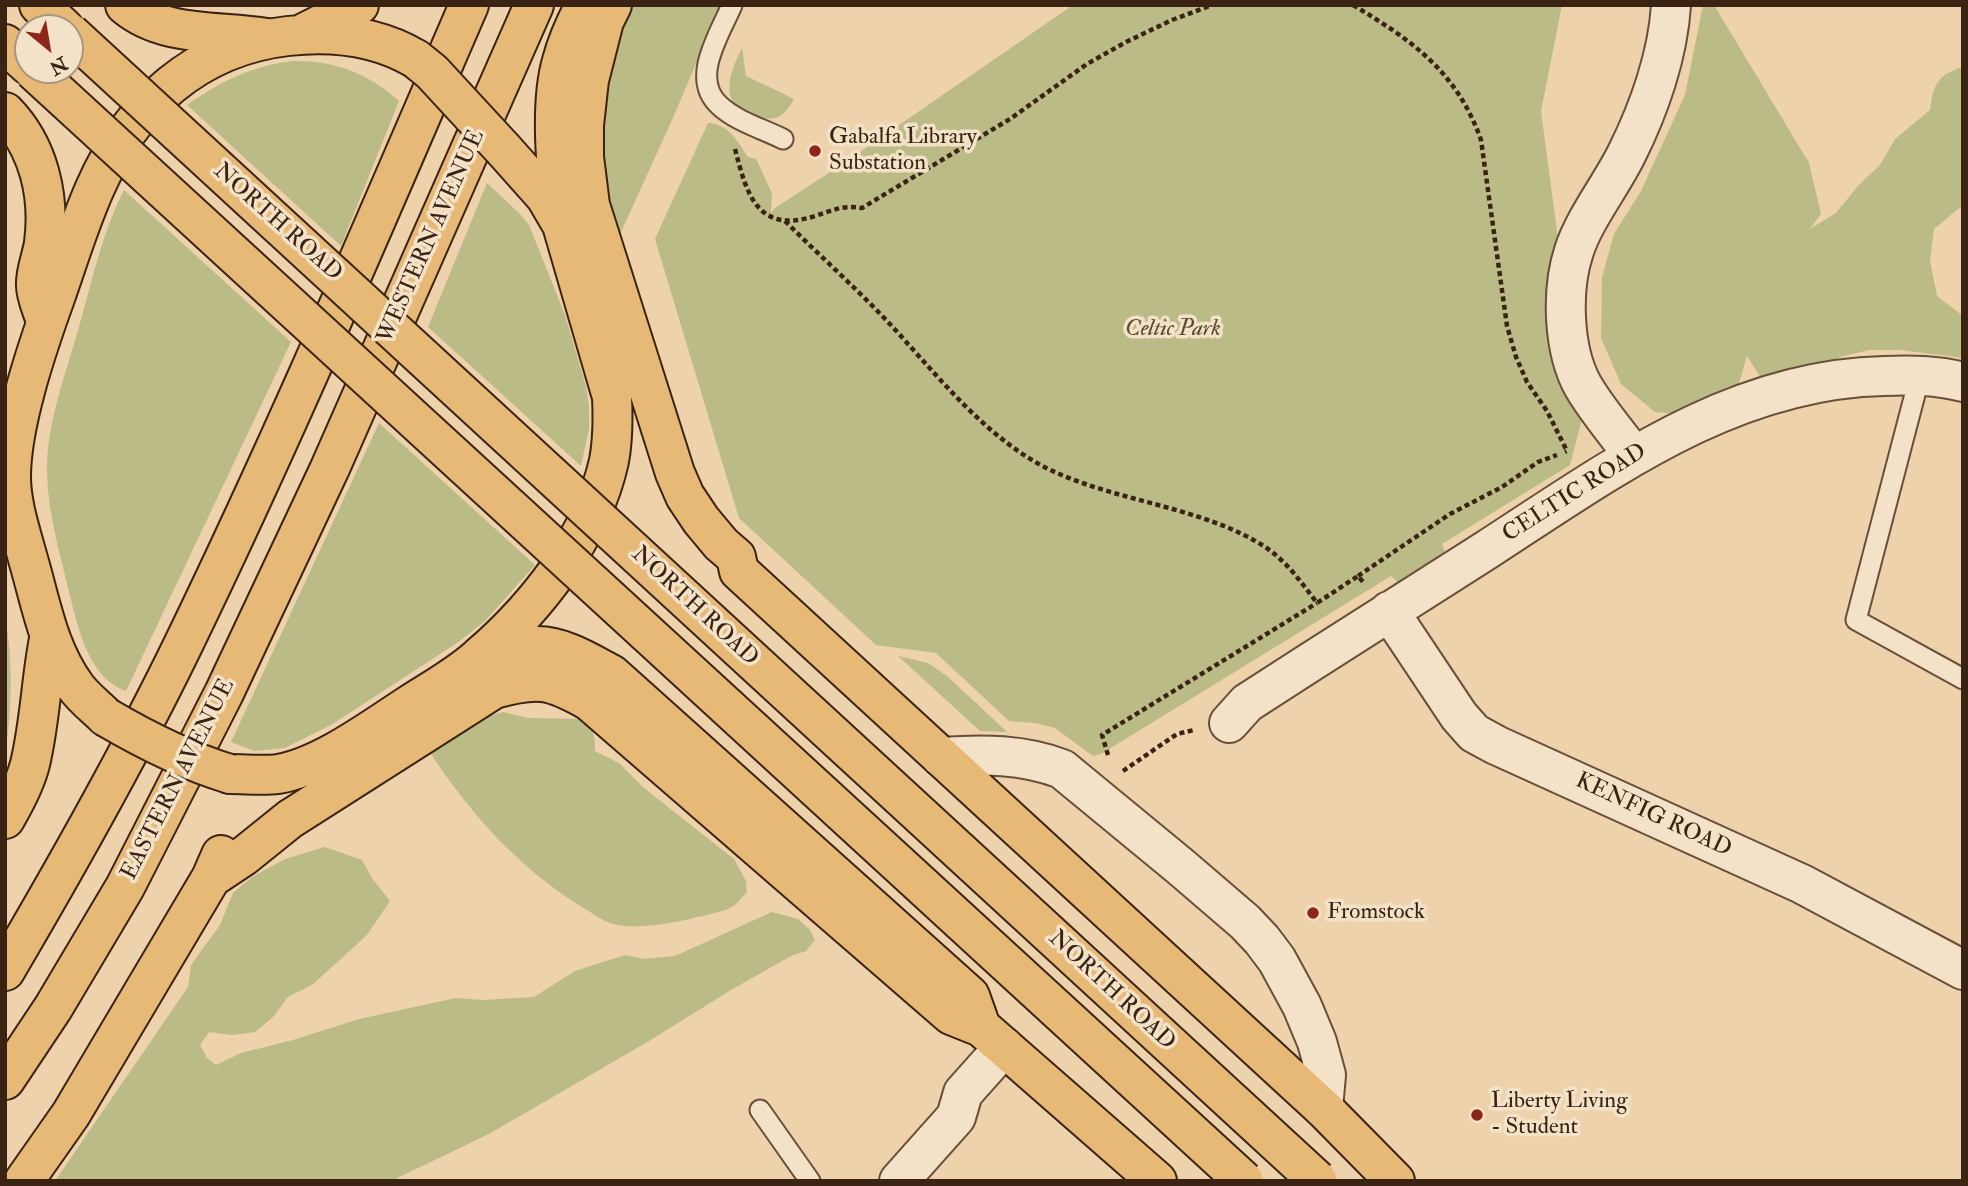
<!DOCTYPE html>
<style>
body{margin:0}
#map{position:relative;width:1968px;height:1186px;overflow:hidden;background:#edd2ab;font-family:"IM FELL Double Pica",serif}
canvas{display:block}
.frame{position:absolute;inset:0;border:7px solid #3b2314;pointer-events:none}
.north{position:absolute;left:14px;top:14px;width:70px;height:70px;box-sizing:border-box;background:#f3e2c8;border:2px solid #a99680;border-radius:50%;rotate:150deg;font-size:19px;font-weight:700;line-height:28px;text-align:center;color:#3b2314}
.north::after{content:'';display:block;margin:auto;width:24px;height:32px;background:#8f2418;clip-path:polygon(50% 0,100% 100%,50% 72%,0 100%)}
</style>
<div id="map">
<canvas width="1968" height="1186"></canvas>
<div class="frame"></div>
<div class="north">N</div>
</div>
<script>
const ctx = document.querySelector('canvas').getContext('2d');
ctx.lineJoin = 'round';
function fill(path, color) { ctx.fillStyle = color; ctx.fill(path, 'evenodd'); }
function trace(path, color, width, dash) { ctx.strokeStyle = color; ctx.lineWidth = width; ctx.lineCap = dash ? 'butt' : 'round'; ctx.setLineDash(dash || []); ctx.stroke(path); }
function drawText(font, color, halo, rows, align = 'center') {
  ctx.font = font + ' "IM FELL Double Pica",serif'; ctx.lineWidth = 7; ctx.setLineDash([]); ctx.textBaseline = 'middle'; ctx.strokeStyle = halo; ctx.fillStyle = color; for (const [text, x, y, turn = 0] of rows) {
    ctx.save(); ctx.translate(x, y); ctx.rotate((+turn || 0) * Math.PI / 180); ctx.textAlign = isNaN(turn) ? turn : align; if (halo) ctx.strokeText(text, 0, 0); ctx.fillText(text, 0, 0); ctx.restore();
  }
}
fill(new Path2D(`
 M 621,5 L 721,5 L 672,120 L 616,243 L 593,135 Z
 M 1073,5 L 1562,5 L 1541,111 L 1582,419 L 1570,465 L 1442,544 L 1445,552 L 1445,564 L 1402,586 L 1391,576 L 1101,754 L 1093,756 L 1055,728 L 1035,723 L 1009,721 L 936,653 L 876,645 L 739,518 L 655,239 L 708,123 C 729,124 737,141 748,157 L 756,159 L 772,193 L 771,213 L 775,208 L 847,161 Z
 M 1703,5 L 1714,5 L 1809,163 L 1821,214 L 1810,229 L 1836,213 L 1858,186 L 1880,165 L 1895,139 L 1930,110 C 1933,85 1938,74 1963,67 L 1963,205 L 1934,229 L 1930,261 L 1937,296 L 1963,316 L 1963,358 L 1901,350 L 1869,350 L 1840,357 L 1816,373 L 1762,380 L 1747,356 L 1738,387 L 1681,414 L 1655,412 L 1621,384 L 1601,338 L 1602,277 L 1614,234 L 1641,191 L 1685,95 Z
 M 742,48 L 746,76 L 794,99 C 781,124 767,122 745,110 C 738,106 732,103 730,95 C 727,79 735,62 742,48 Z
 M 293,61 C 334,60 370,74 399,101 L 341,246 L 187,105 C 221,81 252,66 293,61 Z
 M 487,183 L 520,214 L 529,225 L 565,315 L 586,386 L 589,407 L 589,429 L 581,466 L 428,327 Z
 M 124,190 L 291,342 L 126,691 C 91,679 80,635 72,604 C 62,560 48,517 47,473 C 46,424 66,373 79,327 C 92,281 102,233 124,190 Z
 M 379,423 L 535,565 L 486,620 L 460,641 L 331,725 L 285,748 L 254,751 L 231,742 Z
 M 5,622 C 13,646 12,724 5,749 Z
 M 898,656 L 928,663 L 947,676 L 1007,732 L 980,731 Z
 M 503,712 L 528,718 L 579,719 C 594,724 595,736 595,751 L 619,763 L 644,788 L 734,859 L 746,881 L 747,892 L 735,905 L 726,910 C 694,918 641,933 610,923 C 601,920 591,912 582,907 C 517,867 468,811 427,748 L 468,722 Z
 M 325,847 L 362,860 L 372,878 L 390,901 L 367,935 L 312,985 L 288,997 L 273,1017 L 255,1032 L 232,1035 L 209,1032 L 200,1045 L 207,1058 L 216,1065 L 241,1053 L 293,1040 L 359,1019 L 456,998 L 483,1000 L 534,997 L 575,971 L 625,955 L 644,959 L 675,956 L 772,912 L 798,919 L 810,930 L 815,940 L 806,951 L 791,956 L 731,990 L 649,1041 L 489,1134 L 391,1181 L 55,1181 L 188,987 L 191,965 L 220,925 L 233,893 L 252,877 L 285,859 Z`), '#bbbb87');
const service = new Path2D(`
 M 732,5 C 720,34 689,79 720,106 C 736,121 763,129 783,139
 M 1920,375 L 1856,620 L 1963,679
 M 760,1110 L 810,1181`);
const minor = new Path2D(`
 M 1633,455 C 1617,433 1597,410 1583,386 C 1563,350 1561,290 1574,251 C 1584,219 1612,184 1627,153 C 1649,109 1668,55 1671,5
 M 1389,611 L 1459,716 L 1474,733 L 1496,745 L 1802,884 L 1963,970
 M 1229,723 L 1247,703 C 1327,651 1408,600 1488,549 C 1610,470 1732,379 1884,376 C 1911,375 1937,375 1963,382
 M 941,757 C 983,754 1023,754 1062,769 L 1181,867 L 1245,922 L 1262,940 L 1277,960 L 1302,1006 L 1317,1042 L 1326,1075 L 1323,1108
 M 899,1181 L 956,1117 L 963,1093 L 1004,1047`);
const primary = new Path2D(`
 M 39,5 L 64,28
 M 125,5 C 164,38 219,30 266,38
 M 5,44 L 28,65
 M 5,112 C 39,147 50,196 44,243 C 42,257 35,272 36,286 C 36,297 43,311 46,322`);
const trunk = new Path2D(`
 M 612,5 L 604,21 L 589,80 L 584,125 L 584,157 L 590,205 L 675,473 L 685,496 L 701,520 L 721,544 L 736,557 L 739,571 L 1323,1108 L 1395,1181
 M 304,33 L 359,5
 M 561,219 C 557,174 549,104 562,61 C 567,42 576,22 585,5
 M 478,659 C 497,654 518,646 538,646 C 563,646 590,663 611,674 L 970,996 L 981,1027
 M 106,717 C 96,707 84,698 76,687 C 48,649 41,603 28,559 C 21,533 11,504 11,477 C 11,424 37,348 55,298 C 68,261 79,224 95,188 C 131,106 197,46 288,36 C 333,31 377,36 416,59
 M 230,774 C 246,774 263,776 278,774 C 321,767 372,729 409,705 C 432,690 458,676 479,657 C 537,607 592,537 609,461 C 613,440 613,418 612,397 L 562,225 L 545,196 L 504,150
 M 5,819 C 15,802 25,784 30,764 C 40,723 41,680 49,639
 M 211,878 L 244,856 L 290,819 L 494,689 C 538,677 550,679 589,701 L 951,1015 L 981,1027 L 1157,1181
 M 5,971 C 68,864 129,756 183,645 C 285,435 376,220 469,5
 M 5,1080 L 53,1008 L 125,887 L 224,693 L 330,468 L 534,5
 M 24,1181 L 71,1114 L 211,878 L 221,855`);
trace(service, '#684f3a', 23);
trace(minor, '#684f3a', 42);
trace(primary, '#3b2314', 42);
trace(trunk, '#3b2314', 42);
trace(new Path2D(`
 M 1353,5 C 1413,41 1457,72 1481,140 L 1507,326 L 1516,357 L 1527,382 L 1547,411 L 1567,451 L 1565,452
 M 735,149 C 747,196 758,234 815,216 C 834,210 842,205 862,208 L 1010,119 L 1087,64 L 1126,42 L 1172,20 L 1212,5
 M 785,221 C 819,255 855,287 888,322 C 931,368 971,420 1024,455 C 1093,501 1191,501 1262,545 C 1285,559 1301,582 1317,603 L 1358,576 L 1363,582
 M 1358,576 L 1450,514 L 1502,487 L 1538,462 L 1557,455
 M 1108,755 L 1102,735 L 1317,603
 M 1123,771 L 1177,734 L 1194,730`), '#3b2314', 4.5, [5, 3.5]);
trace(service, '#f3e2c8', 19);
trace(minor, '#f3e2c8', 38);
trace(primary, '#e6b976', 38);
trace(trunk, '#e6b976', 38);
const primaryBridge = new Path2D(`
 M 70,33 L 1317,1180
 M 33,70 L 1244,1181`);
const trunkBridge = new Path2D(`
 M 416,59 L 432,72 L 504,150
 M 106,717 C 145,740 187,761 230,774`);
trace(primaryBridge, '#3b2314', 42, []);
trace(trunkBridge, '#3b2314', 42, []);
trace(primaryBridge, '#e6b976', 38);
trace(trunkBridge, '#e6b976', 38);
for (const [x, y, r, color] of [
 [815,151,7,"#8f2418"],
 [1313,913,7,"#8f2418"],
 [1477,1115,7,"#8f2418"]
]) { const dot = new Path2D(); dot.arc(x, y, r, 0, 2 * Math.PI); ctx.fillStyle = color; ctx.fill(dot); trace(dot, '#f3e2c8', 2.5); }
drawText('23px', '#3b2314', '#f3e2c8', [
 ["Gabalfa Library",829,138],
 ["Substation",829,164],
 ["Fromstock",1327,913],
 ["Liberty Living",1491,1102],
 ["- Student",1491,1128]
], 'left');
drawText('23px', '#3b2314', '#f3e2c8', [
 ["NORTH ROAD",277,223,42],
 ["WESTERN AVENUE",432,237,-66],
 ["CELTIC ROAD",1575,494,-32],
 ["NORTH ROAD",694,607,43],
 ["EASTERN AVENUE",179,780,-63],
 ["KENFIG ROAD",1653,816,25],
 ["NORTH ROAD",1111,991,43]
]);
drawText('italic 23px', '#5b4931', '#f3e2c8', [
 ["Celtic Park",1173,330]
]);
</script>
